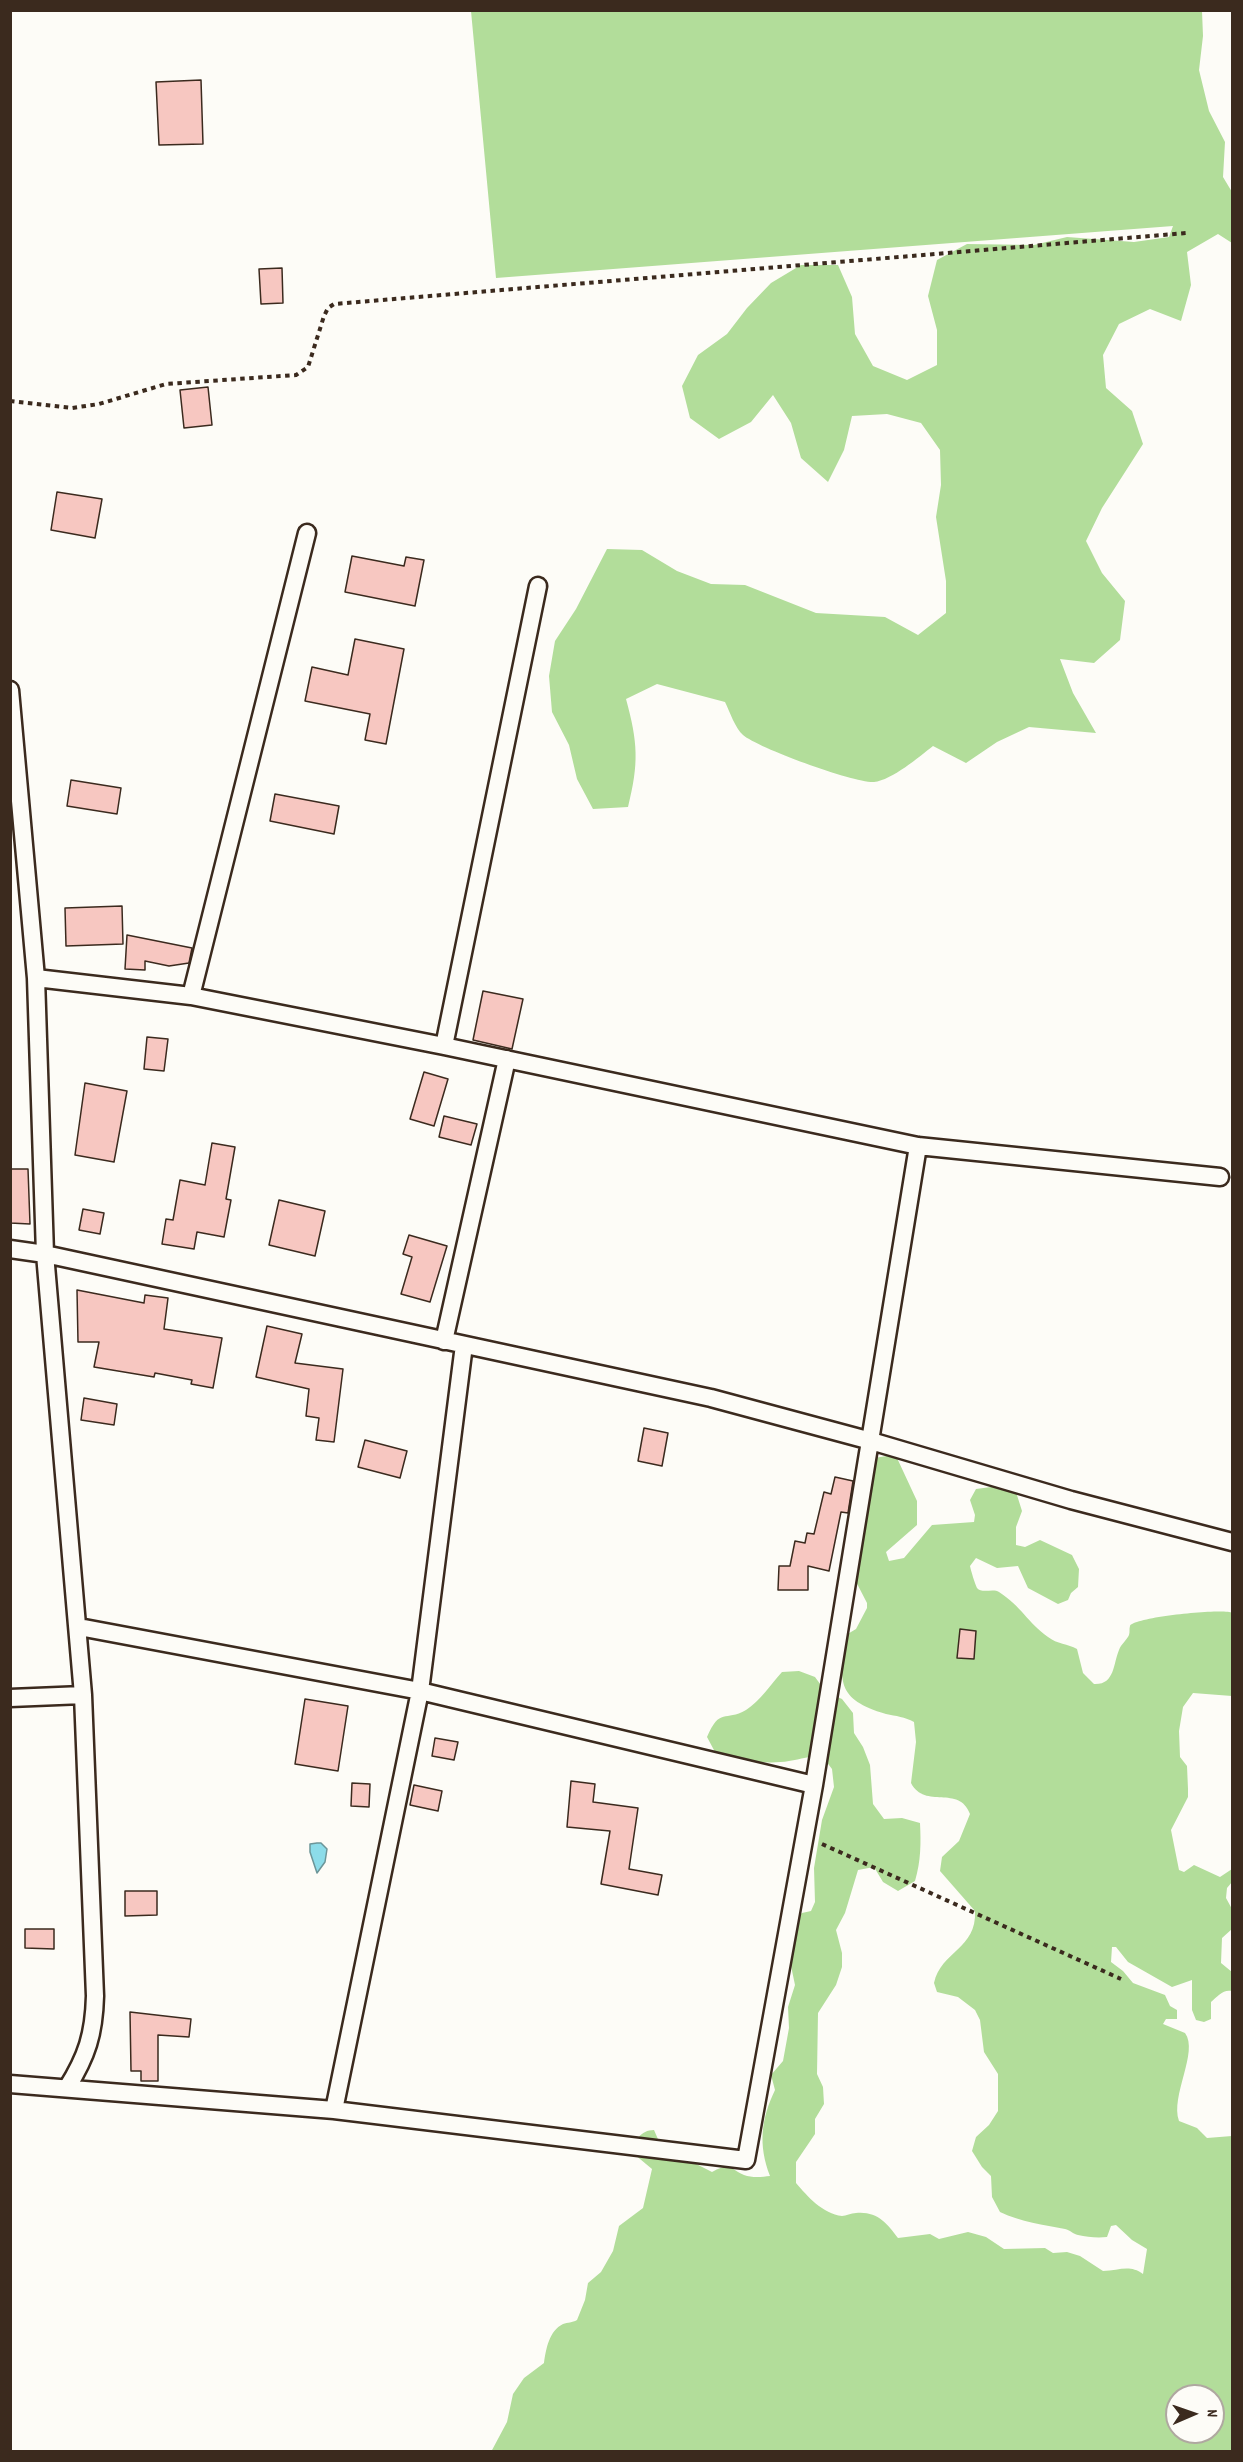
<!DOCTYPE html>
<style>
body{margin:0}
#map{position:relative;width:1243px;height:2462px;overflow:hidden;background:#fdfcf7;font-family:Dekko,sans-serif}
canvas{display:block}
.frame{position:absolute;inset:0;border:12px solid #3b2a1e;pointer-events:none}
.north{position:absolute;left:1165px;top:2384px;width:60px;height:60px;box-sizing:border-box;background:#fdfcf7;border:2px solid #afa8a0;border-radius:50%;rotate:88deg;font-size:16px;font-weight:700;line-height:24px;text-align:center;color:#3b2a1e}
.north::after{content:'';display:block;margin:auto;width:21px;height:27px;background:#3b2a1e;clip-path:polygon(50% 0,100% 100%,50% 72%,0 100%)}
</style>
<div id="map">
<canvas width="1243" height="2462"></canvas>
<div class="frame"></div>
<div class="north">N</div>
</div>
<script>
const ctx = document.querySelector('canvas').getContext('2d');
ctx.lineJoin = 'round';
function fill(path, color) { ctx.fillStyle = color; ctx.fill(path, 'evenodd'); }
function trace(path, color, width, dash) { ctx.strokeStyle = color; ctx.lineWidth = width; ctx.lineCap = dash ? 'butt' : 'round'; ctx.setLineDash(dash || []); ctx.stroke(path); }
fill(new Path2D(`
 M 471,11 L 1202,11 L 1203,36 L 1199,70 L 1209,111 L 1225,142 L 1223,177 L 1232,192 L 1232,243 L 1218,234 L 1187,252 L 1191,285 L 1181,321 L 1150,309 L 1119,324 L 1103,355 L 1106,388 L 1132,411 L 1143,444 L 1102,508 L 1086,541 L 1102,573 L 1125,601 L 1120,640 L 1094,663 L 1060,659 L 1073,693 L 1096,733 L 1029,727 L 997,742 L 966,763 L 933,746 C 919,757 892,780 874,782 C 854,783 758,748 743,735 C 735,728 730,712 725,702 L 657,684 L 626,699 C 638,743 639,763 628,807 L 593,809 L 577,779 L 569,745 L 552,712 L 549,676 L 555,641 L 576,609 L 607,549 L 642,550 L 677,571 L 711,584 L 745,585 L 816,613 L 885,617 L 918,635 L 946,613 L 946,581 L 936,517 L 941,485 L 940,450 L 921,423 L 887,414 L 852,416 L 844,450 L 828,482 L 801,458 L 791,423 L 773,395 L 751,422 L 719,439 L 690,418 L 682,386 L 698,355 L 727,334 L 747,308 L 771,283 L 801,265 L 838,265 L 852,297 L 855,334 L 873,366 L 907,380 L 937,365 L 937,330 L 928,296 L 937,260 L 967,244 L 1034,245 L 1067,237 L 1134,242 L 1169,237 L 1173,226 L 496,278 Z
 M 887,1456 L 897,1458 L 917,1501 L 917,1525 L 886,1552 L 889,1561 L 904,1558 L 932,1525 L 974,1522 L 975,1515 L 970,1500 L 976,1489 L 1006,1485 L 1016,1492 L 1022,1511 L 1016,1527 L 1016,1545 L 1025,1547 L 1040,1540 L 1072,1555 L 1079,1569 L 1078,1587 L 1071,1593 L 1068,1600 L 1058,1604 L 1028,1588 L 1018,1566 L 997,1568 L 976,1558 L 970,1566 C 971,1571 975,1584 977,1588 C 982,1594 993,1588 999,1592 C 1021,1606 1028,1623 1048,1637 C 1057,1644 1068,1644 1077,1649 L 1083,1673 L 1094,1684 C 1115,1685 1113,1664 1119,1650 C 1121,1644 1127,1640 1129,1635 C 1130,1632 1129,1629 1130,1626 C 1134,1617 1225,1608 1232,1613 L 1232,1696 L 1193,1693 L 1183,1707 L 1179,1731 L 1180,1757 L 1187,1766 L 1188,1789 L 1188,1797 L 1171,1830 L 1179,1870 L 1184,1872 L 1194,1865 L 1220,1877 L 1232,1869 L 1232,1882 L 1227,1888 L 1226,1898 L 1232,1909 L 1232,1929 L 1222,1938 L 1221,1963 L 1232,1972 L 1232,1991 C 1223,1989 1218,1996 1211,2002 L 1211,2019 L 1204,2022 L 1196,2020 L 1192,2010 L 1192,1980 L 1172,1987 L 1128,1962 L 1116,1947 L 1112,1947 L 1111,1962 L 1123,1971 L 1133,1983 L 1165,1995 L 1170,2006 L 1177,2010 L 1177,2019 L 1166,2019 L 1163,2024 L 1185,2033 C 1199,2052 1170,2096 1179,2121 L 1197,2128 L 1207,2138 L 1232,2136 L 1232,2451 L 491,2452 L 507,2422 L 513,2394 L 524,2378 L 544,2363 C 546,2349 549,2331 563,2324 C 568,2322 572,2323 577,2320 L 585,2300 L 588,2283 L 601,2272 L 613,2251 L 619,2226 L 643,2208 L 652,2169 L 634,2154 C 633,2141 641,2130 654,2130 L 661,2146 L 712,2172 C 730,2162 729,2168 744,2175 C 752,2178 762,2177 770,2176 C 758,2145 761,2119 775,2090 L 771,2075 L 783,2061 L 789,2028 L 788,2007 L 795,1985 L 786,1942 L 791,1923 L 802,1913 L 811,1911 L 815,1902 L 814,1868 L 822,1820 L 834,1787 L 832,1769 L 822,1756 C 810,1756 801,1759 789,1761 C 766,1765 736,1760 715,1752 L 707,1737 C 720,1707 725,1722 746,1710 C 760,1701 771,1684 782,1672 L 799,1671 L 815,1677 L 826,1692 L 842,1699 L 853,1713 L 854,1733 L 863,1747 L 870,1765 L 873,1804 L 884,1819 L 902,1818 L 920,1823 C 921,1843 921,1861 915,1881 L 898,1891 L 883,1882 L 874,1867 L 858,1870 L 845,1913 L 836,1930 L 842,1953 L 842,1967 L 836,1985 L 818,2013 L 817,2074 L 823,2087 L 824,2104 L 815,2119 L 815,2134 L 796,2162 L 796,2183 C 807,2196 823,2214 842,2216 C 846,2216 851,2213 856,2213 C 877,2211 887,2223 898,2238 L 930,2234 L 939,2239 L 968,2232 L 986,2237 L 1004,2249 L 1045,2248 L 1053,2253 L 1067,2252 L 1080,2256 L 1103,2271 C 1119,2271 1129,2264 1143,2274 L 1147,2249 L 1132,2240 L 1116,2225 L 1111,2226 L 1107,2237 C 1097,2238 1087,2237 1078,2235 C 1073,2234 1070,2230 1065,2229 C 1044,2225 1021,2222 1000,2212 L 992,2197 L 991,2176 L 982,2167 L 972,2151 L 976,2137 L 989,2125 L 998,2111 L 998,2074 L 984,2052 L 980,2020 L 975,2010 L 958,1997 L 937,1992 L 934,1983 C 941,1951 977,1949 975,1911 L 940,1871 L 942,1857 L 959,1841 L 970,1814 C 959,1784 925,1810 911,1783 L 916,1742 L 914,1722 C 905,1717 896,1716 886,1714 C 836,1699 839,1682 846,1635 L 856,1629 L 867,1608 L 867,1603 L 852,1574 L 874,1458 ZM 1177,2396 L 1213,2396 L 1213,2432 L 1177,2432 Z`), '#b2dd9a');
const water = new Path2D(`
 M 317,1843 L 321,1843 L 327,1849 L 325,1862 L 317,1873 L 310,1852 L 310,1844 Z`);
fill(water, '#8cdce9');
trace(water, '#6c9598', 1.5);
const building = new Path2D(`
 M 201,80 L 203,144 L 159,145 L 156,82 Z
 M 282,268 L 283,303 L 261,304 L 259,269 Z
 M 208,387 L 212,425 L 184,428 L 180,390 Z
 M 57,492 L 102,499 L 95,538 L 51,530 Z
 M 352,556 L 404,566 L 406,557 L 424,560 L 415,606 L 345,592 Z
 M 355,639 L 404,649 L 386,744 L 365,740 L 370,714 L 305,701 L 312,667 L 348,675 Z
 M 71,780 L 121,788 L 117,814 L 67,806 Z
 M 275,794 L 339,806 L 334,834 L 270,821 Z
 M 122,906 L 123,944 L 66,946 L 65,908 Z
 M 127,935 L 192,948 L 189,963 L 169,966 L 145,961 L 145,970 L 125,969 Z
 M 483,991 L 523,999 L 512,1049 L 473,1040 Z
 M 147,1037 L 168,1039 L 164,1071 L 144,1069 Z
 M 424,1072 L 448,1079 L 434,1126 L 410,1119 Z
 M 85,1083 L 127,1091 L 114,1162 L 75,1155 Z
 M 444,1116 L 477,1124 L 471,1145 L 439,1137 Z
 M 212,1143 L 235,1147 L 226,1199 L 231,1200 L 224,1237 L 197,1232 L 194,1249 L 162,1244 L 166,1219 L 173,1220 L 180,1180 L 205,1185 Z
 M 10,1169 L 28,1169 L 30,1224 L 10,1223 Z
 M 279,1200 L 325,1211 L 315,1256 L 269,1245 Z
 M 83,1209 L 104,1213 L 100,1234 L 79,1230 Z
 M 409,1235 L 447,1246 L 430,1302 L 401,1294 L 412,1257 L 403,1254 Z
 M 77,1290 L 144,1303 L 145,1295 L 168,1298 L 164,1329 L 222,1338 L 213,1388 L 191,1384 L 192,1380 L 155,1373 L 154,1377 L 94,1367 L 99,1342 L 78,1342 Z
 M 267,1326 L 302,1334 L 295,1363 L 343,1369 L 334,1442 L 316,1440 L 319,1418 L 306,1416 L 309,1389 L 256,1377 Z
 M 84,1398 L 117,1404 L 114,1425 L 81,1420 Z
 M 644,1428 L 668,1433 L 662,1466 L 638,1461 Z
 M 365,1440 L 407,1451 L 400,1478 L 358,1467 Z
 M 835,1477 L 853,1481 L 848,1513 L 841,1512 L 829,1571 L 808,1566 L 808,1590 L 778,1590 L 779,1566 L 790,1566 L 795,1541 L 805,1543 L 807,1533 L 814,1534 L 824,1492 L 831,1494 Z
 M 960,1629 L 976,1631 L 974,1659 L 957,1658 Z
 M 305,1699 L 348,1706 L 338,1771 L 295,1764 Z
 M 435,1738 L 458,1742 L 454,1760 L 432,1756 Z
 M 571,1781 L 595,1784 L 593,1802 L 638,1808 L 629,1869 L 662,1875 L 658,1895 L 601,1884 L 610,1831 L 567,1827 Z
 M 352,1783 L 370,1784 L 369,1807 L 351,1806 Z
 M 414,1785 L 442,1791 L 438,1811 L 410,1805 Z
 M 125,1891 L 157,1891 L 157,1915 L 125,1916 Z
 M 25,1929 L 54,1929 L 54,1949 L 25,1948 Z
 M 130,2012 L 191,2019 L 189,2037 L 158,2035 L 158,2081 L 141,2081 L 141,2071 L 131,2071 Z`);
fill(building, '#f7c7c1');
trace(building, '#3b2a1e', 1.5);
const minor = new Path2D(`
 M 10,690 L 36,978 L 45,1254 L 83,1695 L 95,1996 C 94,2034 87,2056 67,2088
 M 36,978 L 191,996 L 444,1046 L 918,1146 L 1220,1177
 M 191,996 L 307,533
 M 444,1046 L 538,586
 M 10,1249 L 45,1254 L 711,1398 L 871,1441 L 1071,1500 L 1232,1542
 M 444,1341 L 507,1059
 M 79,1627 L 420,1691 L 814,1785
 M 10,1698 L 83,1695
 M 10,2084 L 334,2110 L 746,2160 L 814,1785 L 918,1146
 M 334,2110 L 420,1691 L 464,1345`);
trace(minor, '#3b2a1e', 21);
trace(new Path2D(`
 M 10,401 L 72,408 L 99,404 L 166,384 L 296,375 L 308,367 L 324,316 L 328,308 L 334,304 L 1187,233
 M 822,1844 L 1121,1979`), '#3b2a1e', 4, [4.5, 4.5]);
trace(minor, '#fdfcf7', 16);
</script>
